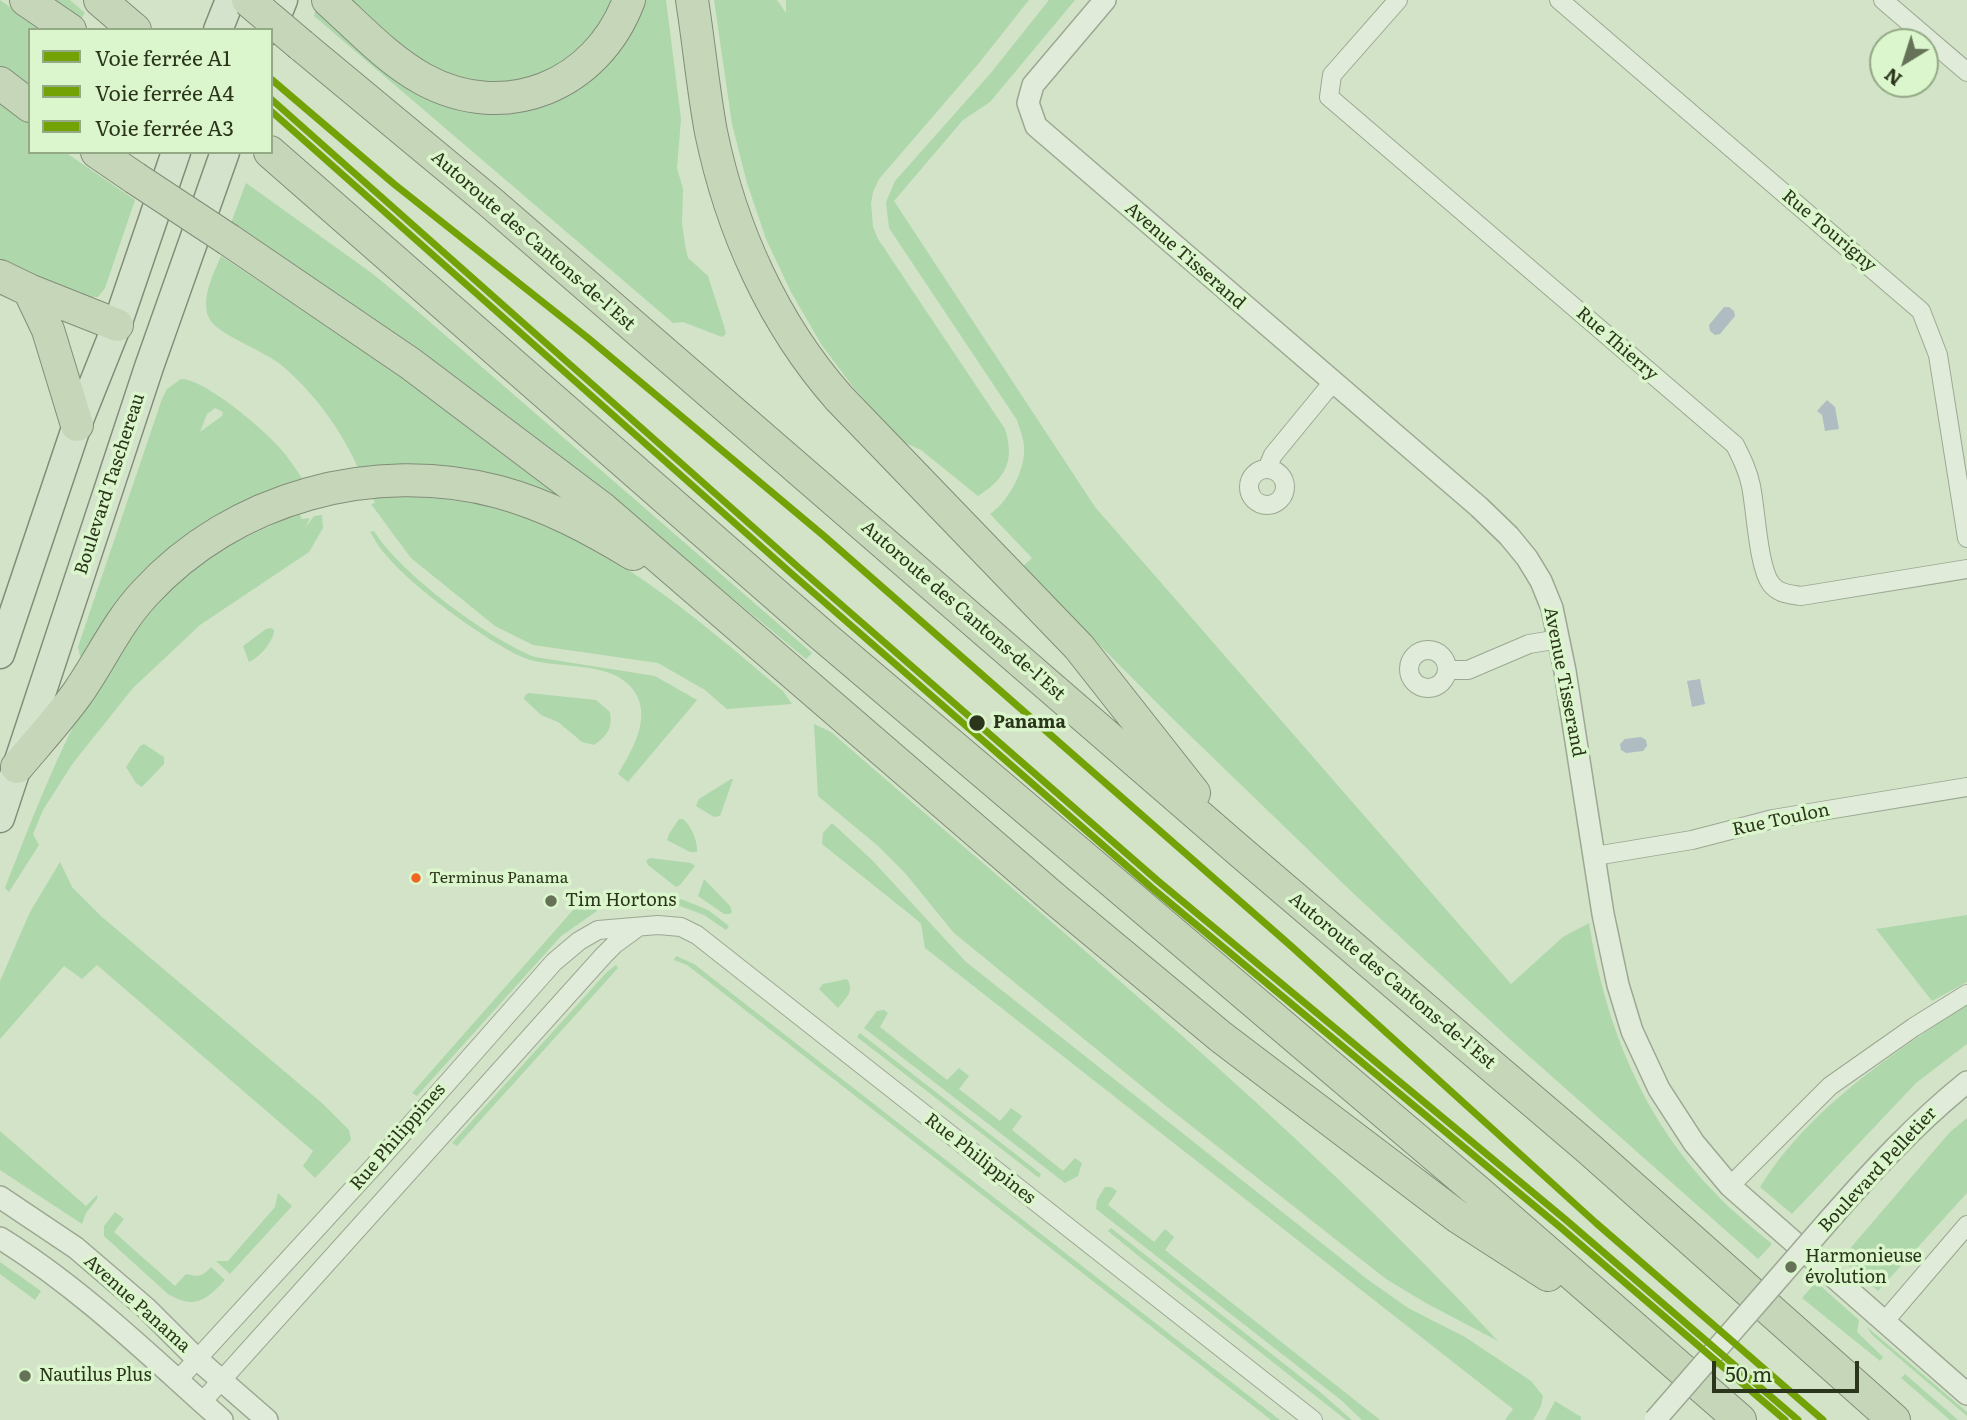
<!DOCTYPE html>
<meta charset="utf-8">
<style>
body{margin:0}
#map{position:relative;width:1967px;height:1420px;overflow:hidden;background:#d2e3c8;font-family:Literata,serif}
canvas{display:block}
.legend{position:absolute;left:28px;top:28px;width:245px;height:126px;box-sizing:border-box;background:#dbf6cc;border:2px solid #94a985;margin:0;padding:9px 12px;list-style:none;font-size:21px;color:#2a351b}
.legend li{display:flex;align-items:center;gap:14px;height:35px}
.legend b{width:35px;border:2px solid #94a985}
.north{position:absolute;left:1869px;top:28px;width:70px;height:70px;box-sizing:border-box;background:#dbf6cc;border:2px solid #94a985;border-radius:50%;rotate:218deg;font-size:19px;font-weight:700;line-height:28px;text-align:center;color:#2a351b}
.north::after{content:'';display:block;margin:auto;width:24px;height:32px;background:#657258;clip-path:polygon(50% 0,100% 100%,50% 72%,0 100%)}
.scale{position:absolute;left:1712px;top:1361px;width:147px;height:32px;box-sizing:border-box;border:4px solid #2a351b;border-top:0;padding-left:9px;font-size:21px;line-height:24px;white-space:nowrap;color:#2a351b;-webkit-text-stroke:5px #dbf6cc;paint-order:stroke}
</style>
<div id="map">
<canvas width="1967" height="1420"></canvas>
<ul class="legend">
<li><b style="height:9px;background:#72a205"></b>Voie ferrée A1</li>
<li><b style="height:9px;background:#72a205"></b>Voie ferrée A4</li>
<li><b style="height:9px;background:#72a205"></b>Voie ferrée A3</li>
</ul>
<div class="north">N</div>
<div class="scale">50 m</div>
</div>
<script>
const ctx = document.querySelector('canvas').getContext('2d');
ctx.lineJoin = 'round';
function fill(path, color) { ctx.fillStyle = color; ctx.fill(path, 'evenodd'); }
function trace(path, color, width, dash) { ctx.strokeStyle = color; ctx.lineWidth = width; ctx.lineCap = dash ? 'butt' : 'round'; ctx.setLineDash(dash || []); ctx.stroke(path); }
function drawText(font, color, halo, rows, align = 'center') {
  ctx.font = font + ' Literata,serif'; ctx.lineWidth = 7; ctx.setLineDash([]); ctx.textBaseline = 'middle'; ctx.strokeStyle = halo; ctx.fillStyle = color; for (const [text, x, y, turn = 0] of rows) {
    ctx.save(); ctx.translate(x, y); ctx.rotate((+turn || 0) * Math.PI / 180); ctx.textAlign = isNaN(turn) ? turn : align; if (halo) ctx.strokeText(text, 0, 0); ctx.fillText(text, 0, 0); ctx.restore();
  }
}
fill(new Path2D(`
 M 0,0 L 42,30 L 30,30 L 30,89 L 0,66 Z
 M 48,0 L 70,0 L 85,13 L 79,21 Z
 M 346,0 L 617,0 L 601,31 L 558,68 L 518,83 L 475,83 L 434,69 L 401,49 Z
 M 643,0 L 666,0 L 681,119 L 677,168 L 683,189 L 682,224 L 685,245 L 688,258 L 708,276 L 724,326 L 726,334 L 722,337 L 683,322 L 673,323 L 314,16 L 318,3 L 395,74 L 532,105 Z
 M 714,0 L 777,0 L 786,13 L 786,0 L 1029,0 L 979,63 L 879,179 L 873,192 L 871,203 L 873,227 L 878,239 L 1005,429 C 1015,461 1006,478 978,496 L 921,450 L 901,441 L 853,387 L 821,344 L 791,292 L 766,239 L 747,183 L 732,124 Z
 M 1049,0 L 1075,0 L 990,102 L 963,120 L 894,201 L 1095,507 L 1511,984 L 1563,937 L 1589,923 C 1605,1025 1643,1120 1716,1194 C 1733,1212 1753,1228 1772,1244 L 1758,1259 L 1513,1042 L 1353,893 L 1173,719 L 1022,567 L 1032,558 L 990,514 C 1007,503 1024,472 1024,452 C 1025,441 1020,431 1017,420 L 889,228 L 886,202 L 895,181 L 990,74 Z
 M 0,101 L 30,125 L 30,152 L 65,152 L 135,200 L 105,288 L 98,297 L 85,297 L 0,259 Z
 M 246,183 L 373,274 L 408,303 L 812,653 L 806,659 L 666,543 L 231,223 Z
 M 221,256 L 418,388 L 555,489 L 550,499 L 360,472 C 342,431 315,393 280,364 C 264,351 215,333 209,318 C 200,299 214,273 221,256 Z
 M 181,379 C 205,379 263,429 279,447 C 289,458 297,471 305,483 L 296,485 L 83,658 L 80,656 L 78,647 L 162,399 L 167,389 ZM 215,408 L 223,412 L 222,416 L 200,432 L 207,414 Z
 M 397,496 C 434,497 471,501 507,512 C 608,540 705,625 783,691 L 792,704 L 727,709 L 705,690 L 658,663 L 533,645 L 495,626 L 411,558 L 371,504 L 375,503 L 372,497 Z
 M 299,513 L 302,519 L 310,518 L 305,528 L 314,516 L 322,515 L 323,528 L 309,552 L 200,625 L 133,688 L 73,763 L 43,810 L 33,834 L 39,845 L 9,892 L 5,888 C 52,770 103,623 218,552 C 244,536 272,526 299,513 Z
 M 374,531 C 400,573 488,639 535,657 L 655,676 L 697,700 L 628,782 L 618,774 C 631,752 651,720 636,694 C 616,658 555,671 522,657 C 485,640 411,586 385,554 C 379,548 375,539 370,532 Z
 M 271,628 L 274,630 C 274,641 259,658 249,662 L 243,646 L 266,629 Z
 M 529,693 L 596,700 L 610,712 C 613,728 607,736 594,745 L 582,742 L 558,722 L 541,715 L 524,699 L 525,695 Z
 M 814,724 L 831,732 C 1058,930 1293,1119 1498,1341 L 1426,1303 L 1386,1279 L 1166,1106 L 954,933 L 905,873 L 878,846 L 818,796 Z
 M 144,744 L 164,757 L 164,764 L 142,787 L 136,783 L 126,767 L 140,746 Z
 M 731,779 L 733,779 L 720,816 L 714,817 L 696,806 L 699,799 Z
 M 679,819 L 683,819 C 691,825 698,842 697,852 L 690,852 L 667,840 L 669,834 Z
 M 832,823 L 872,860 L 966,962 L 1367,1279 L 1408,1308 L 1465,1337 L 1531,1381 L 1543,1396 L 1541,1406 L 1533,1420 L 1505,1420 L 1513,1409 L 925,948 L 921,924 L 917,920 L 822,844 L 823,833 Z
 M 650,858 L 691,863 L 695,866 L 680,885 L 676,887 L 648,865 L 646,861 Z
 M 60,862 L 72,887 L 102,917 L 323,1104 L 349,1130 L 351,1140 L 315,1178 L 303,1166 L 313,1151 L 97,965 L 82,979 L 64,966 L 0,1039 L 0,981 L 30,912 Z
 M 704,879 L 730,906 L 732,912 L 730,914 L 724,914 L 698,896 Z
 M 681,899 L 708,910 L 729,926 L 726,930 L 704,915 L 675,904 Z
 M 581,901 C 588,901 595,905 597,911 L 561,936 L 417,1096 L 412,1093 Z
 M 1967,915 L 1967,982 L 1932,1001 L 1876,929 Z
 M 676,956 L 694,964 L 1280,1420 L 1271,1420 L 704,978 L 687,965 L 674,960 Z
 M 616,965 L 618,968 L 457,1146 L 452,1143 L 607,972 Z
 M 847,979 C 855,991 846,998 838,1008 L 819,989 L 823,984 Z
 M 1967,1004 L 1967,1044 L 1916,1083 L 1792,1214 L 1760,1187 C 1809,1108 1891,1055 1967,1004 Z
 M 884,1010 L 888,1013 L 880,1027 L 947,1080 L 959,1068 L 969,1076 L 959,1089 L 1000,1121 L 1011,1108 L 1022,1116 L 1012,1130 L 1063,1171 L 1075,1158 L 1082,1163 L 1078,1176 L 1065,1183 L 864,1028 L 877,1011 Z
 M 860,1033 L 1041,1174 L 1039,1178 L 857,1037 Z
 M 1967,1118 L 1967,1193 L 1878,1291 L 1841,1259 L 1950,1132 Z
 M 0,1131 L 86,1206 L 97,1195 L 97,1199 L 86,1213 L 82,1224 L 0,1170 Z
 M 1105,1187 L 1111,1187 L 1117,1191 L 1108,1205 L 1154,1242 L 1165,1229 L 1174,1237 L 1165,1250 L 1380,1420 L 1362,1420 L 1341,1400 L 1096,1209 L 1097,1200 Z
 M 278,1193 L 292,1206 L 230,1274 L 216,1261 L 228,1261 L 275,1207 Z
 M 115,1212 L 124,1219 L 114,1232 L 175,1286 L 186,1274 C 198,1277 202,1277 211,1267 L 225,1280 C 206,1300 195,1310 168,1294 L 104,1236 L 104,1226 Z
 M 1111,1228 L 1320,1392 L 1352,1420 L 1346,1420 L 1136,1254 L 1108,1231 Z
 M 0,1262 L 41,1291 L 35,1300 L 0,1274 Z
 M 1816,1282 L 1859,1320 L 1857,1332 L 1883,1357 L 1880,1361 L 1802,1298 Z
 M 1867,1327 L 1967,1412 L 1967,1416 L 1872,1335 Z
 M 1905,1374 L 1958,1420 L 1950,1420 L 1901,1378 Z
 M 1555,1401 L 1581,1417 L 1581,1420 L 1545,1420 Z`), '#aed7ab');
fill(new Path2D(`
 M 1724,307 L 1729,307 L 1734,311 L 1735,316 L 1720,334 L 1715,335 L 1710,331 L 1709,325 Z
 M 1827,400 L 1835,407 L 1839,429 L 1825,431 L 1822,415 L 1817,411 Z
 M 1700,679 L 1705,704 L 1692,707 L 1687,681 Z
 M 1641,737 L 1646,740 L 1647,746 L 1643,751 L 1626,753 L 1621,750 L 1620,744 L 1625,739 Z`), '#afbcc2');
const minor = new Path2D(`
 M 1398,0 L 1332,75 L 1329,97 L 1735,445 C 1742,459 1748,471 1751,486 C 1756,510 1758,567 1771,584 C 1779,594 1789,594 1801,596 L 1967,569
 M 1559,0 L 1921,311 L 1938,355 L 1967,538
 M 1883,0 L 1967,72
 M1249 487a18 18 0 1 1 36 0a18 18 0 1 1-36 0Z
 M 1267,469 L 1273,455 L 1333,382
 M1409 669a19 19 0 1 1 38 0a19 19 0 1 1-38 0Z
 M 1447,670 L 1468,670 L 1529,644 L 1559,639
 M 1595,856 L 1692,840 L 1773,819 L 1967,787
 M 1730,1186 L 1830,1086 L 1914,1027 L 1967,994
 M 1884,1322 L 1967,1225
 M 177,1381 L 374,1166 L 554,962 L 579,941 L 598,930 L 658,925 L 681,927 L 697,935 L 1313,1420
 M 202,1402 L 603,956 L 615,944 L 637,928`);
const tertiary = new Path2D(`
 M 1105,0 L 1033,85 L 1028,103 L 1036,126 L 1479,507 L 1509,536 L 1527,558 L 1541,581 L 1552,608 L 1565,671 L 1603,914 L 1618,985 L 1632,1031 L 1659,1089 L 1694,1143 L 1730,1186 L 1967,1394
 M 0,1197 L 76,1248 L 146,1308 L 197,1359 L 267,1420
 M 1830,1219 C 1873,1170 1916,1123 1967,1082
 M 0,1238 C 81,1288 151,1357 222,1420`);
const primary = new Path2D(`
 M 218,30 L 230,0
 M 271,30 L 283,0
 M 0,654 L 77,425 L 117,325 L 176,152
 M 0,818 L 149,367 L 225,152`);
const motorway = new Path2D(`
 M 26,0 L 70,30
 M 100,0 L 135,30
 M 328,0 C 358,27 387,59 423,79 C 505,124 597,86 629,0
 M 692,0 C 699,44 703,89 711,132 C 731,229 773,323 839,398 L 1079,647 L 1194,793
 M 301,45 L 489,201 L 1243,854 L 1588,1148 L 1894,1420
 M 0,83 L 30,106
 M 97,152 L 135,178
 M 270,152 L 823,636 L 1477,1191 L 1740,1420
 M 229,240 L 411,364 L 603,509 L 1056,900 L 1221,1037 L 1458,1217 L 1548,1275
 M 0,276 L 29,290 L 117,325
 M 29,290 L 48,330 L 77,425
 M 17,767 C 37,743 59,719 77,694 C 101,660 116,624 145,593 C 233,497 374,459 499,492 C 547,505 590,528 633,554`);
trace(minor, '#9ca892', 20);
trace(tertiary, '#9ca892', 24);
trace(primary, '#828d79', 31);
trace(motorway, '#828d79', 34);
trace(minor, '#e0ebda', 18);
trace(tertiary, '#e0ebda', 21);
trace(primary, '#d4e3cb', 28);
trace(motorway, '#c6d6b9', 32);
const tertiaryBridge = new Path2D(`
 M 1655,1420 L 1830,1219`);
const motorwayBridge = new Path2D(`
 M 248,0 L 301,45
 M 135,178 L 229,240`);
trace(tertiaryBridge, '#9ca892', 24, []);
trace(motorwayBridge, '#828d79', 34, []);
trace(tertiaryBridge, '#e0ebda', 21);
trace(motorwayBridge, '#c6d6b9', 32);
trace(new Path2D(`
 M 271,79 L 394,184 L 588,338 L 824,536 L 1291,946 L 1596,1223 L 1823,1420`), '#72a205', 7);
trace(new Path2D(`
 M 271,99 L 798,567 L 1158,881 L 1566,1220 L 1798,1420`), '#72a205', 7);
trace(new Path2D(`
 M 271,111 L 792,574 L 1152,888 L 1560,1227 L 1785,1420`), '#72a205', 7);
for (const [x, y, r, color] of [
 [977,723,9,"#2a351b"],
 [416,878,6,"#f26522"],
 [551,901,7,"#657258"],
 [1791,1267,7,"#657258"],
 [25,1376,7,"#657258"]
]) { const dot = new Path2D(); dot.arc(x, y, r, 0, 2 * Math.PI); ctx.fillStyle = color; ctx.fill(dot); trace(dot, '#dbf6cc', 2.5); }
drawText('16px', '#2a351b', '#dbf6cc', [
 ["Terminus Panama",429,878]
], 'left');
drawText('18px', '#2a351b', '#dbf6cc', [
 ["Rue Tourigny",1829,231,40],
 ["Autoroute des Cantons-de-l'Est",533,241,41],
 ["Avenue Tisserand",1185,256,41],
 ["Rue Thierry",1617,344,41],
 ["Boulevard Taschereau",110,484,-72],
 ["Autoroute des Cantons-de-l'Est",963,611,41],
 ["Avenue Tisserand",1564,682,79],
 ["Rue Toulon",1781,820,-12],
 ["Autoroute des Cantons-de-l'Est",1392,981,40],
 ["Rue Philippines",398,1137,-49],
 ["Rue Philippines",980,1159,38],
 ["Boulevard Pelletier",1878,1170,-47],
 ["Avenue Panama",137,1304,42]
]);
drawText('bold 18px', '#2a351b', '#dbf6cc', [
 ["Panama",993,723]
], 'left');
drawText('18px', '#2a351b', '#dbf6cc', [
 ["Tim Hortons",565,901],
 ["Harmonieuse",1805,1257],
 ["évolution",1805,1278],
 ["Nautilus Plus",39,1376]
], 'left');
</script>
